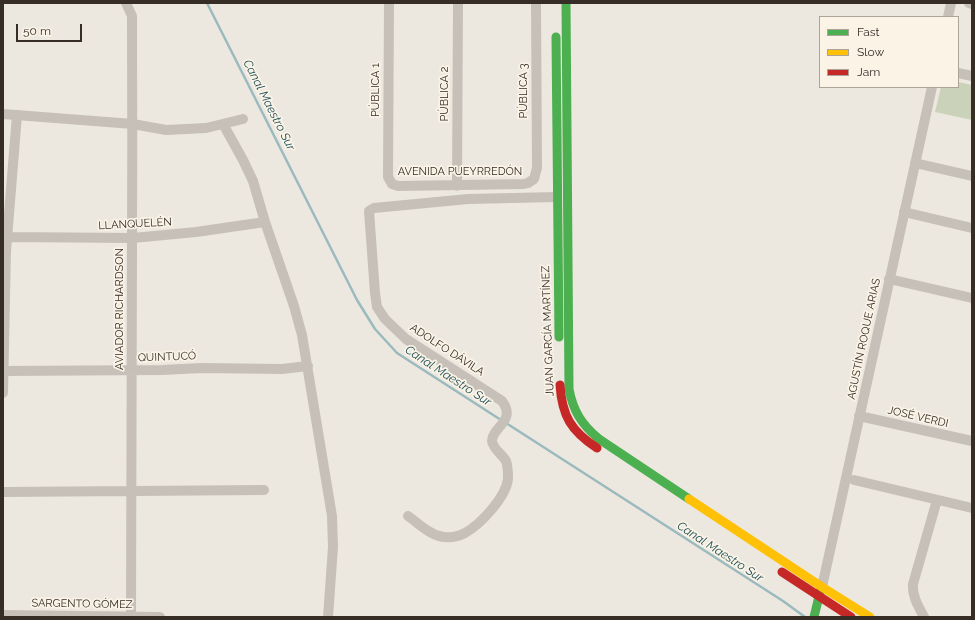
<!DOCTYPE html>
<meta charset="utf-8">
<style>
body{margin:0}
#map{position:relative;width:975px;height:620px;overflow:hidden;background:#ece8e0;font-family:Raleway,sans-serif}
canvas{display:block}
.frame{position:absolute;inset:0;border:4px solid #362d27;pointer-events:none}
.legend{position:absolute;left:819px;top:16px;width:140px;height:72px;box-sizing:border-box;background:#faf3e6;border:1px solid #aca49a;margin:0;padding:5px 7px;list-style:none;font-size:12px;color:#362d27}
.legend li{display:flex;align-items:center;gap:8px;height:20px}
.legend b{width:20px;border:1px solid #aca49a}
.scale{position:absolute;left:16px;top:24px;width:66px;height:18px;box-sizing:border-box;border:2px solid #362d27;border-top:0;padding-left:5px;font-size:12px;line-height:14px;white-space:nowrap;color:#362d27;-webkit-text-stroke:3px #faf3e6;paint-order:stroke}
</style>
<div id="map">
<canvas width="975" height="620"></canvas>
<div class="frame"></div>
<ul class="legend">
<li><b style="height:5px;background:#4caf50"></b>Fast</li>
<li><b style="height:5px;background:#ffc107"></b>Slow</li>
<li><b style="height:5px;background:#c62828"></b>Jam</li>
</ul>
<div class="scale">50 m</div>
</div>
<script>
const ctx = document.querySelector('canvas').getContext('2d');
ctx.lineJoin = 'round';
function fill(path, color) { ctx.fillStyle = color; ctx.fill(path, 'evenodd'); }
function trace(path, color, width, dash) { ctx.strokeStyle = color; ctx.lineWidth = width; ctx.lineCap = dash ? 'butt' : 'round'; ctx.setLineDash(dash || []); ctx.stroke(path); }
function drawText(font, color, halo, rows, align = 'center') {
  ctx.font = font + ' Raleway,sans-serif'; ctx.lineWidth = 3.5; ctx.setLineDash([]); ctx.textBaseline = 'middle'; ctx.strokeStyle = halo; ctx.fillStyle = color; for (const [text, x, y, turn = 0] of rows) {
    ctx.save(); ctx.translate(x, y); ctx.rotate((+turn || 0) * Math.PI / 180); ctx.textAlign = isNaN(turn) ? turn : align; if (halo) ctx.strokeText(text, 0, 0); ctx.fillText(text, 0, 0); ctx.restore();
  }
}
fill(new Path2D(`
 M 958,82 L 972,85 L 972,120 L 935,112 L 941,87 L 958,87 Z`), '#cad3b9');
trace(new Path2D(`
 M 207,3 L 357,300 L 375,329 L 397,353 L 501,420
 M 506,423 L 783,601 L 805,617`), '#9bbabe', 2.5);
trace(new Path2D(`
 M 126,3 L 132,16 L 132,23 C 133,221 131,419 131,617
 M 389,3 L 388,177 L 392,184 L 398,186 L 524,184 L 528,183 L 534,179 L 537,168 L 536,3
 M 969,3 L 972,4
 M 948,17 L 951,3
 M 958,73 L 972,76
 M 3,114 L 133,124 L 166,130 L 206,128 L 243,119
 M 223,124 L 243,160 L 253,181 L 265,222 L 294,306 L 302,335 L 332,516 L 333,547 L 328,617
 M 915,163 L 972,176
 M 457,186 L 458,3
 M 904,212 L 972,228
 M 7,237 L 133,238 L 196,232 L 265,222
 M 889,279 L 972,298
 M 4,371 L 162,370 L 202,368 L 282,369 L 308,366
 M 3,393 L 6,251 L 17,115
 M 859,416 L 972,441
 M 854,480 L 972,508
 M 3,492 L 264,490
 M 408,516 C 418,523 432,537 445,537 C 452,538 459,536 465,533 C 481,524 506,497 508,479 C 508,474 508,466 506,461 C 502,454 493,449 492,441 C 492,427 517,421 502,401 L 406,339 L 385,319 L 377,307 L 375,293 L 369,211 L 374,208 L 468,199 L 557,197
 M 822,587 L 932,87
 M 3,615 L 160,617
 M 924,617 C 918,606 912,596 913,584 L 937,500`), '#c6c0b8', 10);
trace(new Path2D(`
 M 566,3 L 569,389 C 573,411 582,425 599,439 L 689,499
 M 556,37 L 559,337
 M 814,617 L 821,588`), '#4caf50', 9);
trace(new Path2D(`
 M 689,499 L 822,587 L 870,617`), '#ffc107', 9);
trace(new Path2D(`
 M 560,385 C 562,416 571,431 597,448
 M 782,572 L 851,617`), '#c62828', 9);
drawText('11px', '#362d27', '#faf3e6', [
 ["PÚBLICA 1",376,90,-90],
 ["PÚBLICA 3",524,91,-90],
 ["PÚBLICA 2",445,94,-90],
 ["AVENIDA PUEYRREDÓN",460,172],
 ["LLANQUELÉN",135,224,-3],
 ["AVIADOR RICHARDSON",120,309,-90],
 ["JUAN GARCÍA MARTÍNEZ",548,331,-92],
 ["AGUSTÍN ROQUE ARIAS",864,339,-78],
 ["ADOLFO DÁVILA",447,350,33],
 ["QUINTUCÓ",167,357,-2],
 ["JOSÉ VERDI",918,417,13],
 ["SARGENTO GÓMEZ",82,604,1]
]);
drawText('italic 12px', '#1b4d59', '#faf3e6', [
 ["Canal Maestro Sur",269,105,63],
 ["Canal Maestro Sur",448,376,33],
 ["Canal Maestro Sur",720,552,33]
]);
</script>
